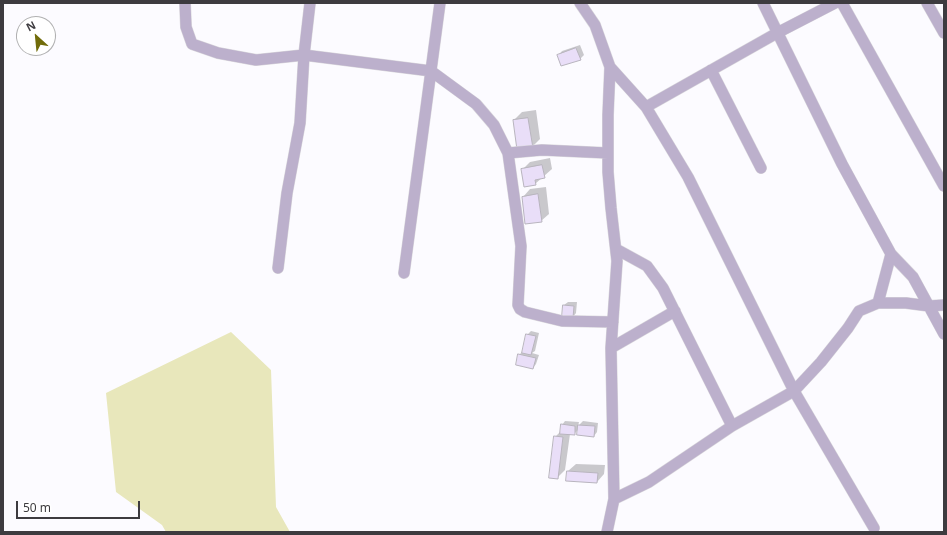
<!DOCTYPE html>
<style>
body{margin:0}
#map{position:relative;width:947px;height:535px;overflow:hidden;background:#fcfbff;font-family:"Noto Sans",sans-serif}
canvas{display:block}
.frame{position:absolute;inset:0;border:4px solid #3d3b3f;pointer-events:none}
.north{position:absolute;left:16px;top:16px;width:40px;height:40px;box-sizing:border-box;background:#fff;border:1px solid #b1b1b2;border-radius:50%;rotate:333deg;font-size:11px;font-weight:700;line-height:16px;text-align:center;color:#3d3b3f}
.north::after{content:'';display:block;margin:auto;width:14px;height:18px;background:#716c0a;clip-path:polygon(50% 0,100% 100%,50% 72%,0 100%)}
.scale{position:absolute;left:16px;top:501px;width:124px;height:18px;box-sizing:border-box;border:2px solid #3d3b3f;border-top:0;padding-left:5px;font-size:12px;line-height:14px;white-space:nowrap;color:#3d3b3f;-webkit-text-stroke:3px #fff;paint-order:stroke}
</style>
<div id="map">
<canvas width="947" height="535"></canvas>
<div class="frame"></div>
<div class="north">N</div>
<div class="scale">50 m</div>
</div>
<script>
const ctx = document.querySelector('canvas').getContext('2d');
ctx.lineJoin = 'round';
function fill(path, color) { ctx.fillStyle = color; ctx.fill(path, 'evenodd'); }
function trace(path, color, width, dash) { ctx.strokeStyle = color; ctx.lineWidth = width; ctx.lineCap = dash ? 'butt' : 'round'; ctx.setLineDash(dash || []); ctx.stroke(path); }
fill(new Path2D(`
 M 231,332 L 271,370 L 276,507 L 290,532 L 166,532 L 162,525 L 116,492 L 106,393 Z`), '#e8e7bb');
fill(new Path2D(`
 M 580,45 L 584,55 L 580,59 L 559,55 L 562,51 Z
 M 536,110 L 540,139 L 532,147 L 514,120 L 522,112 Z
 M 550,158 L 552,169 L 535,184 L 522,170 L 530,162 Z
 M 546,187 L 549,214 L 541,221 L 523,197 L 530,189 Z
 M 568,302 L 577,302 L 576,313 L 573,317 L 564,305 Z
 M 531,331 L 539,333 L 535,351 L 532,353 L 539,355 L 536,364 L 533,368 L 519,355 L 523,351 L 527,335 Z
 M 565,421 L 579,422 L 578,426 L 583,421 L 598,423 L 597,432 L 594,436 L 579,429 L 574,434 L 570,434 L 565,470 L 557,478 L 555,437 L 561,431 L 562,425 Z
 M 576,464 L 605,465 L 604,474 L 597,482 L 568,471 Z`), '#0003');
const building = new Path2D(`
 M 576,48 L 581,60 L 561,66 L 557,55 Z
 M 528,118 L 533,148 L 517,150 L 513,120 Z
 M 542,165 L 545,178 L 535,180 L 536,185 L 524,187 L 521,169 Z
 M 538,194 L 542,222 L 525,224 L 522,197 Z
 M 563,305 L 574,306 L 573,318 L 562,317 Z
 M 526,334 L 536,336 L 531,355 L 522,353 Z
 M 518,354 L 536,358 L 533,369 L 516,365 Z
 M 561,424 L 575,426 L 575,435 L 560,434 Z
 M 578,425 L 595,426 L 594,437 L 577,435 Z
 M 554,436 L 563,437 L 558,479 L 549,478 Z
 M 567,471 L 598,473 L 597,483 L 566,481 Z`);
fill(building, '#e9def8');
trace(building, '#b8b4be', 1);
const minor = new Path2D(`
 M 185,3 L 186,27 L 192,44 L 218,53 L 256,60 L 304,55 L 431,71 L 476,104 L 494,125 L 508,153 L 521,246 L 518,305 L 520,309 L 525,312 L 562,321 L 613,322
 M 580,3 L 595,25 L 610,67 L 608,115 L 608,172 L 611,208 L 617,261 L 611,348 L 614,499 L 607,532
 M 763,3 L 842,164 L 891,254 L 913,277 L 944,334
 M 842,3 L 944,186
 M 927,3 L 944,33
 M 610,67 L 646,107 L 688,177 L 794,391 L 874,528
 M 711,70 L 761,168
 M 646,107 L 777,33 L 835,3
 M 508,153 L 542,150 L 608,153
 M 616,249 L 647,266 L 663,288 L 732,426
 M 278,268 L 287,193 L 300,123 L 304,55 L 310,3
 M 404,273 L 440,3
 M 878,303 L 891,254
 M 611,348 L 675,311
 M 614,499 L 649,482 L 732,426 L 794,391 L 821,362 L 848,328 L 859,311 L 878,303 L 906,303 L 929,306 L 944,305`);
trace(minor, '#dad8dc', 12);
trace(minor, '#bcb0cc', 11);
</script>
